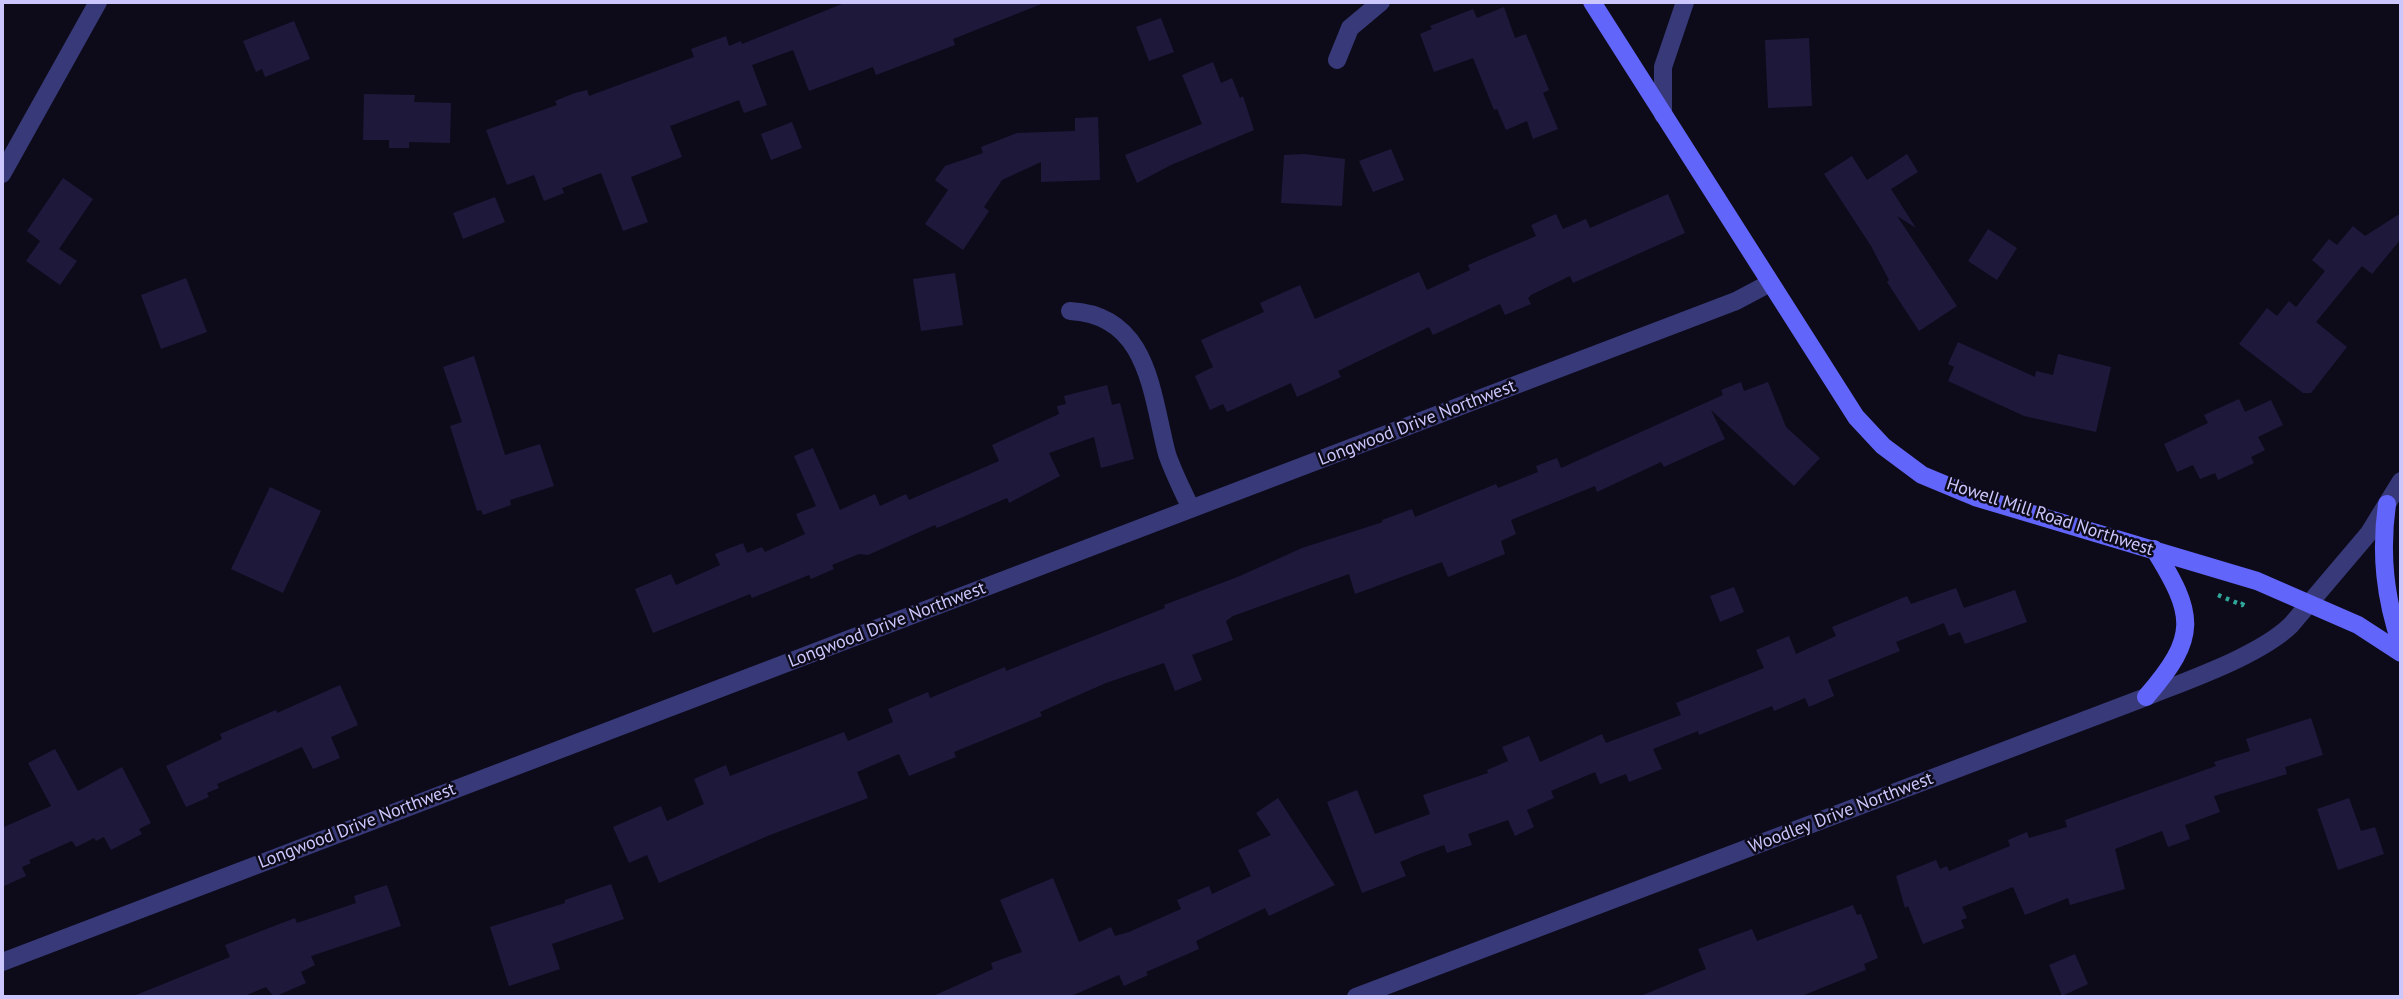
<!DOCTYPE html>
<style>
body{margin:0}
#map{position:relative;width:2403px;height:999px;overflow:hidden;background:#0d0b1a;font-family:"PT Sans",sans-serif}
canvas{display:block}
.frame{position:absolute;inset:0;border:4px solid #cbc7fd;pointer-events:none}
</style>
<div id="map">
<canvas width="2403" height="999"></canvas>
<div class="frame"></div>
</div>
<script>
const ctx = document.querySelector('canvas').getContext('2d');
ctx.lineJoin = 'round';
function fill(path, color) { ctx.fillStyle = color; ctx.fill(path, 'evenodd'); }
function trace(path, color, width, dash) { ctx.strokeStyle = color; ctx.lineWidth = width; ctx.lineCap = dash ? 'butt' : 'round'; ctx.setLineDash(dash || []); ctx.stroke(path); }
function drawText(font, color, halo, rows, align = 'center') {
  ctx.font = font + ' "PT Sans",sans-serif'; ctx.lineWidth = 5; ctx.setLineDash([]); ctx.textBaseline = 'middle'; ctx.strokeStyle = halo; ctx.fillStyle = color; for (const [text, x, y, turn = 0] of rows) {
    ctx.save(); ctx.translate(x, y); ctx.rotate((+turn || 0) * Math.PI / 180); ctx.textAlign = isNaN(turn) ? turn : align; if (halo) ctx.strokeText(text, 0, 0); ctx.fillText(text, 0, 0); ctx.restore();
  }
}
fill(new Path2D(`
 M 847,2 L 1044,3 L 953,39 L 955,45 L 876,75 L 873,67 L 809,91 L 793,50 L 752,65 L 767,105 L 744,113 L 739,100 L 670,126 L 682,157 L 631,177 L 648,222 L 623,231 L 601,173 L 562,188 L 564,193 L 544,201 L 534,175 L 507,185 L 486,130 L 557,105 L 555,101 L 575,93 L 587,90 L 589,96 L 694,57 L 691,49 L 726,36 L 729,46 L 741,41 L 742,44 Z
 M 1504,7 L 1515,38 L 1526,34 L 1549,90 L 1543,93 L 1558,129 L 1533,139 L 1527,121 L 1506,130 L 1497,109 L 1494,110 L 1473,58 L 1434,72 L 1420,34 L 1432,29 L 1430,26 L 1473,9 L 1477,18 Z
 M 1161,18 L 1174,52 L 1149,61 L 1136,27 Z
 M 294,21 L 310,59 L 265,77 L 262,69 L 256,72 L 243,41 Z
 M 1809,38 L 1812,106 L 1768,108 L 1765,40 Z
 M 1213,62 L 1221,83 L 1232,78 L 1240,98 L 1243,96 L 1254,130 L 1171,165 L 1137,183 L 1125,155 L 1202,124 L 1182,75 Z
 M 364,94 L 415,95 L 414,102 L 451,103 L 450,143 L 409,142 L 409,148 L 389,148 L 389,140 L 363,140 Z
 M 1098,117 L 1100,180 L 1041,182 L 1041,162 L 1002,180 L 984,207 L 989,211 L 963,250 L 925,224 L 948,190 L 935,180 L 945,166 L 983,153 L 981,147 L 1017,133 L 1075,131 L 1075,118 Z
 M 792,122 L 802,148 L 771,160 L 761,134 Z
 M 1391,149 L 1404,180 L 1373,192 L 1359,161 Z
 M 1304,154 L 1345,159 L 1342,206 L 1281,203 L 1284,155 Z
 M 1907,154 L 1918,172 L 1891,189 L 1916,228 L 1897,216 L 1957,306 L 1919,331 L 1887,282 L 1889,280 L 1871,246 L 1824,174 L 1852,156 L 1867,180 Z
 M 63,178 L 93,199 L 59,249 L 77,261 L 60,285 L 26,261 L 40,241 L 27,231 Z
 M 1668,194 L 1685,233 L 1573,283 L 1570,276 L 1531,295 L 1528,298 L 1531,304 L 1505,315 L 1500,304 L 1433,335 L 1429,327 L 1338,371 L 1341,377 L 1297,397 L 1291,383 L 1227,412 L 1223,404 L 1210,410 L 1195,376 L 1213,367 L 1201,340 L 1264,312 L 1260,303 L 1300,285 L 1315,319 L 1419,272 L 1427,290 L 1470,270 L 1468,265 L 1536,236 L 1531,225 L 1556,214 L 1563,229 L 1586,219 L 1590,228 Z
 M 495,197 L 505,222 L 463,239 L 453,213 Z
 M 2401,213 L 2401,239 L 2372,274 L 2362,266 L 2316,322 L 2347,347 L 2311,393 L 2303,393 L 2239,344 L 2267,308 L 2277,316 L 2289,301 L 2296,307 L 2325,271 L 2312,260 L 2329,239 L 2337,245 L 2353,226 L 2365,236 Z
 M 1988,229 L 2017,248 L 1997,280 L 1968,261 Z
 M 955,273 L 963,325 L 921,331 L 913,279 Z
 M 186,278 L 207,332 L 161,349 L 141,295 Z
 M 1958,342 L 2035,377 L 2036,371 L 2053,375 L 2058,354 L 2111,367 L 2096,432 L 2024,416 L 1948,381 L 1954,367 L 1948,364 Z
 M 474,356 L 505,455 L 540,444 L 554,486 L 510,500 L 511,505 L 483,515 L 481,510 L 477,511 L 450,426 L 462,422 L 443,367 Z
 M 1741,382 L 1744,391 L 1768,382 L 1786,427 L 1820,458 L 1794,486 L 1711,410 L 1725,439 L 1664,467 L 1661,462 L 1597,492 L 1595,486 L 1511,520 L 1516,534 L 1501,541 L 1505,554 L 1448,577 L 1442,562 L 1355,594 L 1349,574 L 1233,616 L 1226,621 L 1233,640 L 1192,655 L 1202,680 L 1175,691 L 1164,663 L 1106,683 L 1040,712 L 1042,716 L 954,752 L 956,757 L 909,776 L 899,754 L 857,772 L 868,798 L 770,835 L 659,883 L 647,855 L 629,863 L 613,827 L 661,806 L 667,821 L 704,804 L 694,779 L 726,765 L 730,776 L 844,732 L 848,741 L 893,722 L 888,709 L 928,692 L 930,698 L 1005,667 L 1006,671 L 1165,608 L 1164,605 L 1240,576 L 1302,548 L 1383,522 L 1382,520 L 1412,509 L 1415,517 L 1496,484 L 1498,488 L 1538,472 L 1536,466 L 1557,458 L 1561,468 L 1723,395 L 1721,390 Z
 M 1107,385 L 1112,405 L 1120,403 L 1134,459 L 1101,468 L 1094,437 L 1049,453 L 1060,476 L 1009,503 L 1007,498 L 937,528 L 935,525 L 868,555 L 859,554 L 832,565 L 834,569 L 811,579 L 809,575 L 752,598 L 750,594 L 653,633 L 635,589 L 671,574 L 676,585 L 720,565 L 715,554 L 743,543 L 747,553 L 762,547 L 765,552 L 805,534 L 796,514 L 816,506 L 794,456 L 813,448 L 840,510 L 875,494 L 880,506 L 906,494 L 909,500 L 999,461 L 992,445 L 1059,414 L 1057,406 L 1066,404 L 1064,396 Z
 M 2239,399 L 2245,412 L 2271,400 L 2283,425 L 2258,437 L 2265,450 L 2251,457 L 2254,463 L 2218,480 L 2215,473 L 2200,479 L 2193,465 L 2177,472 L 2164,444 L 2208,423 L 2204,415 Z
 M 270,487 L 321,511 L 283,593 L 231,569 Z
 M 1734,587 L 1744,612 L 1720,622 L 1710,596 Z
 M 1956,588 L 1964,608 L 2015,590 L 2027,622 L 1965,644 L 1960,632 L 1949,636 L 1944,623 L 1896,642 L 1900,651 L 1828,680 L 1834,696 L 1809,707 L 1805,698 L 1774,711 L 1772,706 L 1699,735 L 1698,731 L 1653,749 L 1662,769 L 1629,782 L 1626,774 L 1600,784 L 1595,772 L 1551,791 L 1554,798 L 1527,810 L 1534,827 L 1515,836 L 1508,820 L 1468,834 L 1472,845 L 1447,853 L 1444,845 L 1419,854 L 1400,862 L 1406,876 L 1362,893 L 1327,802 L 1357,790 L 1375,834 L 1430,814 L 1423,795 L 1488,773 L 1487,770 L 1508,761 L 1502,747 L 1529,736 L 1540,762 L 1602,734 L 1606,743 L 1681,715 L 1676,703 L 1764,668 L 1756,650 L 1789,636 L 1796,654 L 1836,636 L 1832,627 L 1907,596 L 1911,604 Z
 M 340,685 L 358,725 L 331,737 L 340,758 L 313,769 L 302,747 L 217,784 L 219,788 L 207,793 L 209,797 L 186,807 L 166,766 L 222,739 L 220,734 L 276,710 L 277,713 Z
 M 2311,718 L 2323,755 L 2285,767 L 2287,774 L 2214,796 L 2220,812 L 2185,825 L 2190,839 L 2168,847 L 2162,831 L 2115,849 L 2125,889 L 2070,905 L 2068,898 L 2025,915 L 2013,887 L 1962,907 L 1967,918 L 1961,920 L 1964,928 L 1923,944 L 1908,906 L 1905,908 L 1896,876 L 1936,860 L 1940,869 L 1947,866 L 1949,871 L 2010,846 L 2008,840 L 2027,832 L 2029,838 L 2067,827 L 2065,820 L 2216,766 L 2214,762 L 2250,751 L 2246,739 Z
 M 55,749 L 78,791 L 122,767 L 151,823 L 139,829 L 142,834 L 111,850 L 104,837 L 96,841 L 94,838 L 76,847 L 72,841 L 29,860 L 31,863 L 22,867 L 26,876 L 2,887 L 2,823 L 4,827 L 51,806 L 28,763 Z
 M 1278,798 L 1335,885 L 1269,916 L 1265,908 L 1196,941 L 1199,949 L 1146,972 L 1148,975 L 1124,986 L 1119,975 L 1069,997 L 931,997 L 993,969 L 991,963 L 1022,952 L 1000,900 L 1053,878 L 1079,942 L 1111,927 L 1115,936 L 1129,932 L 1181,909 L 1177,900 L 1209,886 L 1212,894 L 1251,876 L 1238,850 L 1271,835 L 1256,813 Z
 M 2349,798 L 2361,831 L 2375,827 L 2384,854 L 2338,870 L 2317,809 Z
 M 611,884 L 624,919 L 552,944 L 560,969 L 509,986 L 490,927 L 565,903 L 565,900 Z
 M 387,885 L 401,926 L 311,956 L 315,965 L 301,972 L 306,983 L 274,997 L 266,987 L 242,997 L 131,997 L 230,957 L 225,945 L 295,918 L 297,923 L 356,903 L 354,896 Z
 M 1853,905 L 1857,915 L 1861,914 L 1878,958 L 1864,964 L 1866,970 L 1799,997 L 1638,997 L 1706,969 L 1698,949 L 1752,929 L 1757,941 Z
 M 2075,954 L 2088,984 L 2062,996 L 2049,965 Z`), '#1e183b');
trace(new Path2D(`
 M 2218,595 L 2242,605 L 2244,601`), '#31a79a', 4.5, [3.5, 5]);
trace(new Path2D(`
 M 1337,60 L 1350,28 L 1381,2
 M 1663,115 L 1663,67 L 1685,2
 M 2,174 L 98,2
 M 1070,311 C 1149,315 1151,393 1167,454 C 1173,472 1183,491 1191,509
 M 2,962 L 1736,301 L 1770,283
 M 1356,997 L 2146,697 C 2188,680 2259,656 2291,625 L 2369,533 L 2401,481`), '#383978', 18);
trace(new Path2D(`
 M 1592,2 L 1856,417 L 1883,446 L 1922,475 L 1975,497 L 2257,581 L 2358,625 L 2401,653
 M 2387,504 C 2380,554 2385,598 2401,645
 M 2146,697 C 2199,636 2195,615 2154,549`), '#6265f9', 18);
drawText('18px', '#cbc7fd', '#0d0b1a', [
 ["Longwood Drive Northwest",1417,423,-21],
 ["Howell Mill Road Northwest",2050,517,18],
 ["Longwood Drive Northwest",887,625,-21],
 ["Woodley Drive Northwest",1841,813,-21],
 ["Longwood Drive Northwest",357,826,-21]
]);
</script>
